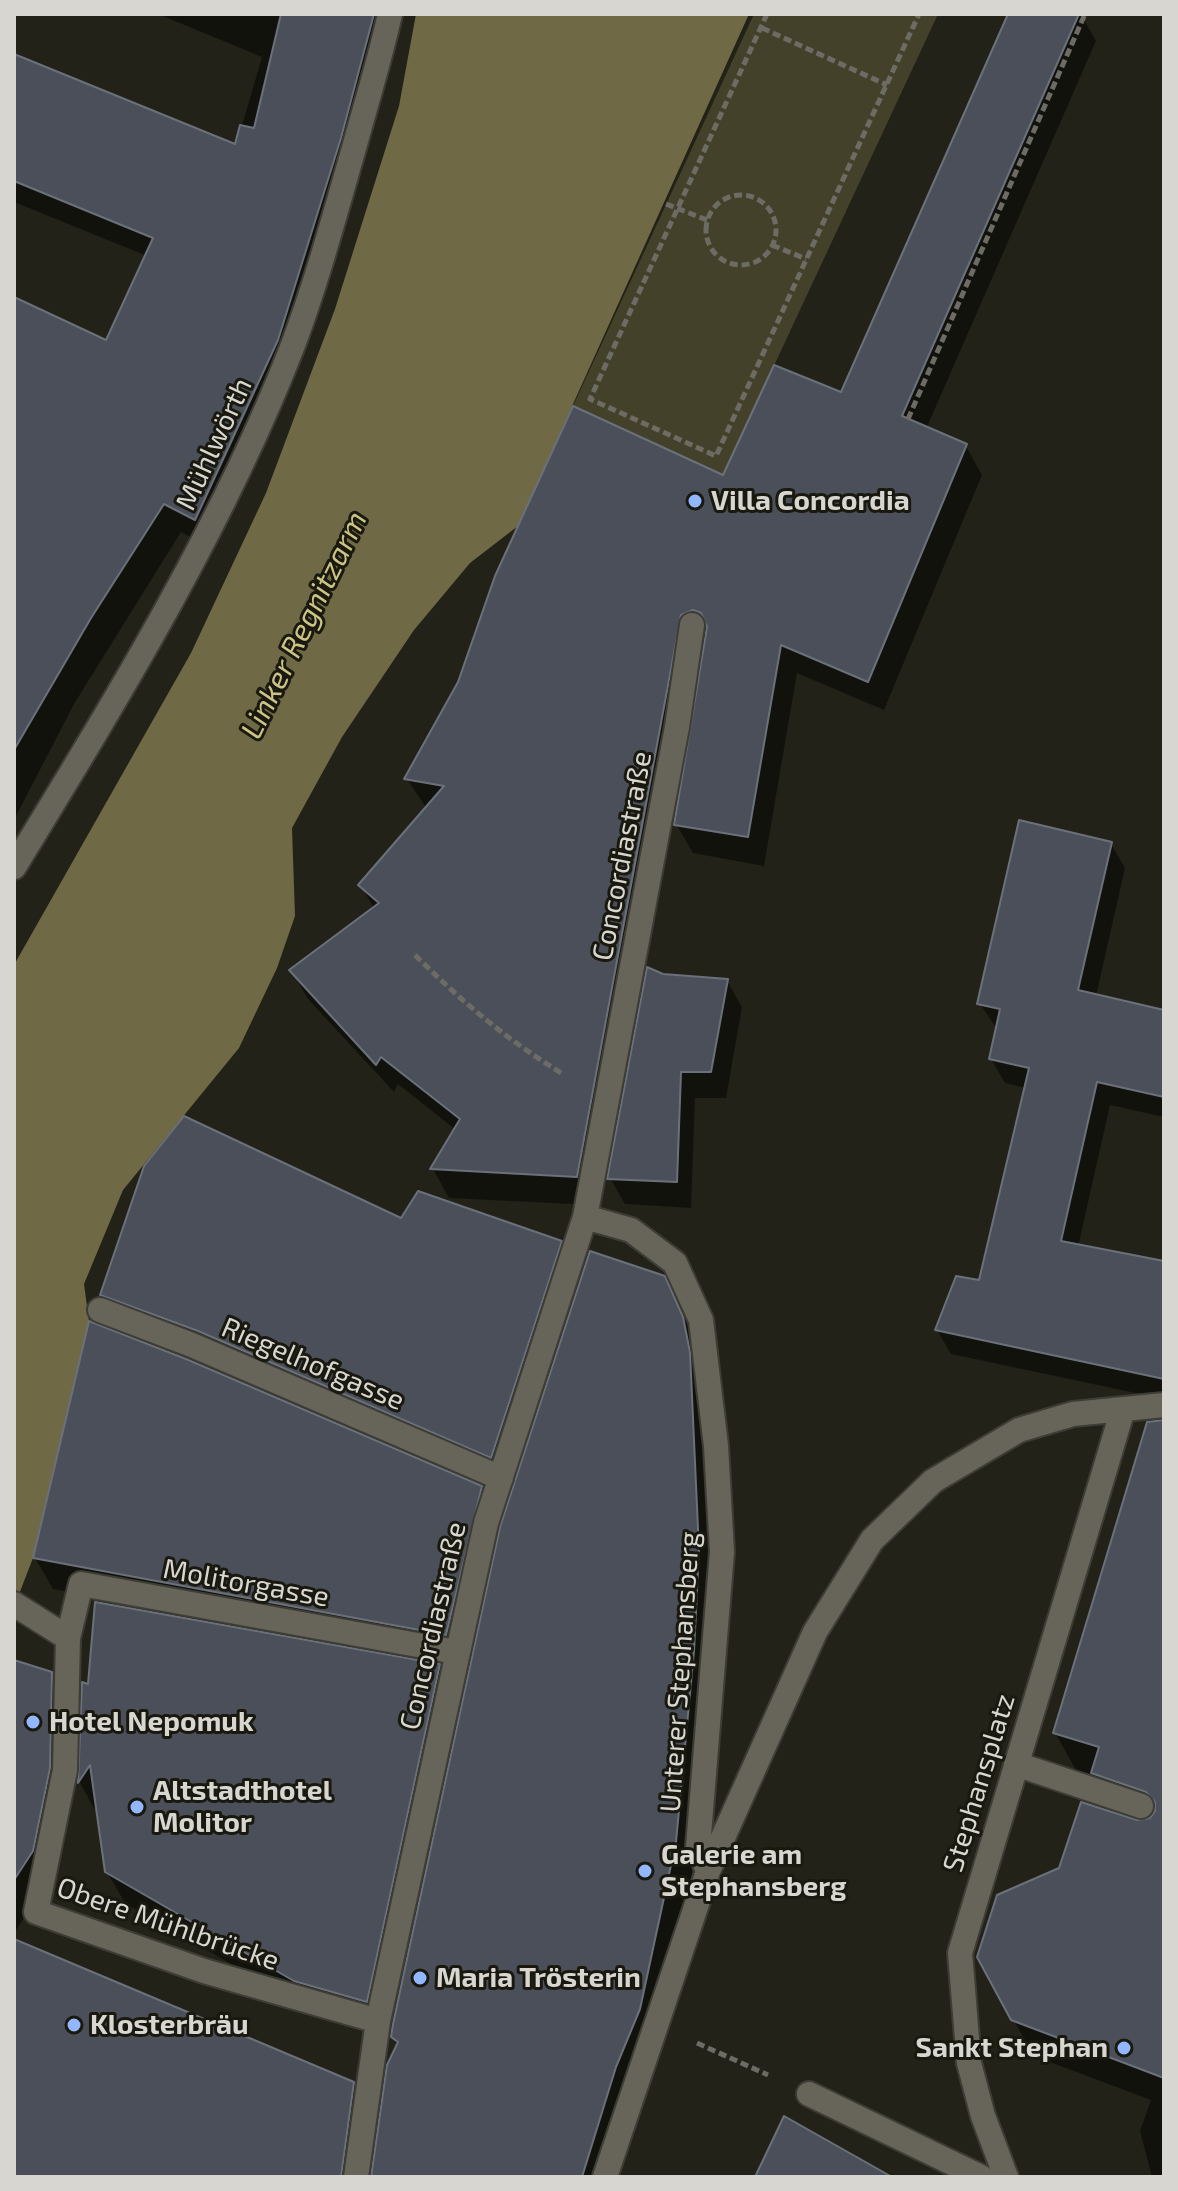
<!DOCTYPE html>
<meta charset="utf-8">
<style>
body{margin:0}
#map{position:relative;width:1178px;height:2191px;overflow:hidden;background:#232218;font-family:"Exo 2",sans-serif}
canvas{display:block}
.frame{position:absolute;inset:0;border:16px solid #d7d6d0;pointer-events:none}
</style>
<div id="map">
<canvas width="1178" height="2191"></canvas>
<div class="frame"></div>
</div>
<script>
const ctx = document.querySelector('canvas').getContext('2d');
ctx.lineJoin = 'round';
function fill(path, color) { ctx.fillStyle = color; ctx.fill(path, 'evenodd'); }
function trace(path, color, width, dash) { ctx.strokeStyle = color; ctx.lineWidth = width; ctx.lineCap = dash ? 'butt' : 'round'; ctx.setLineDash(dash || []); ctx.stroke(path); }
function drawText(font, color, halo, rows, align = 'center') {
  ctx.font = font + ' "Exo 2",sans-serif'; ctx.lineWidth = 6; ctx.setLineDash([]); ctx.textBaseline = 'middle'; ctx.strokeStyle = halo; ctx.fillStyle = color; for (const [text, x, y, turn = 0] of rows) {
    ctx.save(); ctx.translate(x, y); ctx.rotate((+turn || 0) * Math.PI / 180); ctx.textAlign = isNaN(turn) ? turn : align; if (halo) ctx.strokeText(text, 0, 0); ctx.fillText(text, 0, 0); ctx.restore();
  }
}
fill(new Path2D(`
 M 754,14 L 938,14 L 723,475 L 573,406 Z`), '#44412b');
fill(new Path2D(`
 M 416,14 L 749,14 L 518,526 L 470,563 L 414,630 L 342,737 L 292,828 L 295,916 L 277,968 L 239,1048 L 123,1190 L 84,1284 L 89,1321 L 33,1558 L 14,1607 L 14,965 L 191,653 L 266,493 L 335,309 L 399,106 Z`), '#6f6945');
fill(new Path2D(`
 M 158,14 L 397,14 L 212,548 L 181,532 L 74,704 L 14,820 L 14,299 L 107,343 L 147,256 L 14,202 L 14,83 L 236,146 L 262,57 Z
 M 1010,14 L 1081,14 L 1096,41 L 926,429 L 966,446 L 982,475 L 884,710 L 797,673 L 764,866 L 693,853 L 676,824 L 707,640 L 697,644 L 593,1205 L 449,1198 L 433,1169 L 456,1130 L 398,1084 L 394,1092 L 308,999 L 291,970 L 374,909 L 361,885 L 427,809 L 407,779 L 724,477 L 842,395 Z
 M 1111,844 L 1125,868 L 1096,996 L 1164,1011 L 1164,1117 L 1110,1105 L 1078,1247 L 1164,1263 L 1164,1399 L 951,1354 L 937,1330 L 981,1283 L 1026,1088 L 1005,1083 L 991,1059 L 997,1029 L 980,1004 Z
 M 727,981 L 742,1007 L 726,1098 L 695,1098 L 691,1208 L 625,1204 L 610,1178 Z
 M 402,1221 L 560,1242 L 575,1268 L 506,1482 L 117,1321 L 102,1295 Z
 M 663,1278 L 699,1348 L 715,1581 L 692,1873 L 656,2039 L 609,2177 L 373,2177 L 398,2046 L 393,2037 Z
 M 1164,1439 L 1164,2177 L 1152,2177 L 1140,2131 L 1151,2100 L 1034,2056 L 1013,2019 L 1061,1869 L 1137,1822 L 1146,1820 L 1114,1810 L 1094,1775 L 1076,1770 L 1055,1733 Z
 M 481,1488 L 499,1519 L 464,1666 L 53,1589 L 35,1558 Z
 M 14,1662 L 51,1674 L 68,1703 L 49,1880 L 14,1933 Z
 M 439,1666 L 456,1697 L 384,2032 L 313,2011 L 125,1903 L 107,1872 L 98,1809 L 96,1812 L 80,1783 L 84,1685 Z
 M 14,1941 L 353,2084 L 370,2113 L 361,2177 L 59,2177 L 14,2088 Z`), '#0007');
const building = new Path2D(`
 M 281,14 L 374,14 L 341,138 L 278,340 L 195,520 L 164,504 L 91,618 L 14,750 L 14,297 L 106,340 L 153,238 L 14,181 L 14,54 L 235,144 L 240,125 L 254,128 Z
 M 1008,14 L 1079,14 L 902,416 L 967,444 L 868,682 L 781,645 L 748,837 L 674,825 L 707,627 L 701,613 L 693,610 L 681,615 L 577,1177 L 430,1169 L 460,1119 L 381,1057 L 376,1065 L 289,970 L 379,903 L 358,885 L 444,786 L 404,779 L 458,682 L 495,576 L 573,406 L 723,475 L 774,365 L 841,392 Z
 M 1019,820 L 1112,842 L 1078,990 L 1164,1010 L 1164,1097 L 1097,1082 L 1061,1241 L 1164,1261 L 1164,1379 L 935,1330 L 956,1276 L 979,1280 L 1029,1068 L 989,1059 L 1000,1009 L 977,1004 Z
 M 647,967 L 663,974 L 728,979 L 711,1072 L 681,1072 L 677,1182 L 607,1179 Z
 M 184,1116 L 401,1218 L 418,1191 L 562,1241 L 491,1458 L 198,1331 L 100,1295 L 144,1166 Z
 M 590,1251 L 665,1276 L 683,1317 L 690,1352 L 699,1551 L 694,1651 L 676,1842 L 640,2009 L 616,2067 L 582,2177 L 371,2177 L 387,2065 L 398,2042 L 391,2037 L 393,2024 L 500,1527 Z
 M 89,1321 L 186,1359 L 482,1486 L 446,1635 L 33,1558 Z
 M 1164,1420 L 1164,2078 L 1011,2020 L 977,1957 L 997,1895 L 1059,1868 L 1081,1802 L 1137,1820 L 1150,1818 L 1155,1811 L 1155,1802 L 1146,1792 L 1091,1773 L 1099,1747 L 1053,1733 L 1147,1422 Z
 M 95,1602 L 440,1664 L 367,2002 L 294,1981 L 105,1872 L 90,1765 L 78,1783 L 82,1682 L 88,1684 Z
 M 14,1660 L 52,1672 L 50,1768 L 33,1851 L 14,1880 Z
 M 14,1939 L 354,2082 L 341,2177 L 14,2177 Z
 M 784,2116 L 892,2177 L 755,2177 Z`);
fill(building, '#4a4f59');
trace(building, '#6b717b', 2);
const minor = new Path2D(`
 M 14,867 C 116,700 222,528 293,345 C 317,281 335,214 354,148 C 366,104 380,59 390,14
 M 585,1217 L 631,1230 L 675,1263 L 701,1320 L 716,1446 L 722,1552 L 698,1847 L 708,1871
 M 100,1310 L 192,1345 L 501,1478
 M 14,1604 L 68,1638 L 65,1770 L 36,1912 L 204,1971 L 378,2021
 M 68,1638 L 81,1584 L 456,1652
 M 1016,1764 L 1141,1806
 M 809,2094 L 981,2177
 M 356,2177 L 378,2021 L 486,1523 L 585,1217 L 677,727 L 692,625
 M 605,2177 L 708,1871 L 815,1632 L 872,1540 L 933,1481 L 1019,1430 L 1073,1414 L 1164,1405
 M 1006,2177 L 983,2116 L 969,2063 L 960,1953 L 1123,1409`);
trace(minor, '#3d3c35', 28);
trace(new Path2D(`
 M 767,14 L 590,399 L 716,456 L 919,14
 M 762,28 L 887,85
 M706 230a35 35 0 1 1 70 0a35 35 0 1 1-70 0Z
 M 666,204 L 707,220
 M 772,245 L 806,259
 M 908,419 L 1085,14
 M 415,955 C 461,1001 507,1040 563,1074
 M 697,2043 L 768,2075`), '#6d6c64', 5, [8, 4]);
trace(minor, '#67655a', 24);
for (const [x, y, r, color] of [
 [695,501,8,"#93b7fd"],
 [33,1722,8,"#93b7fd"],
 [137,1807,8,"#93b7fd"],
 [645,1871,8,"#93b7fd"],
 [420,1978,8,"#93b7fd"],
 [74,2025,8,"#93b7fd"],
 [1124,2048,8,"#93b7fd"]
]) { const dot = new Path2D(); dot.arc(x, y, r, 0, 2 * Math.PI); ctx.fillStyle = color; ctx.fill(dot); trace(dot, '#1a190f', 3); }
drawText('28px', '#d7d6d0', '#1a190f', [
 ["Mühlwörth",214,444,-65],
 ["Concordiastraße",622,856,-79],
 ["Riegelhofgasse",313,1364,23],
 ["Molitorgasse",246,1583,10],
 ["Concordiastraße",433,1626,-77],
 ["Unterer Stephansberg",680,1672,-86],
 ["Stephansplatz",979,1783,-73],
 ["Obere Mühlbrücke",168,1924,19]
]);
drawText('bold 28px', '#d7d6d0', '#1a190f', [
 ["Villa Concordia",711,501],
 ["Hotel Nepomuk",49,1722],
 ["Altstadthotel",153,1791],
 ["Molitor",153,1823],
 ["Galerie am",661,1855],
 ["Stephansberg",661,1887],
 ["Maria Trösterin",436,1978],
 ["Klosterbräu",90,2025],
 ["Sankt Stephan",1108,2048,"right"]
], 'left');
drawText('italic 30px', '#cdc384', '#1a190f', [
 ["Linker Regnitzarm",304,625,-64]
]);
</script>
